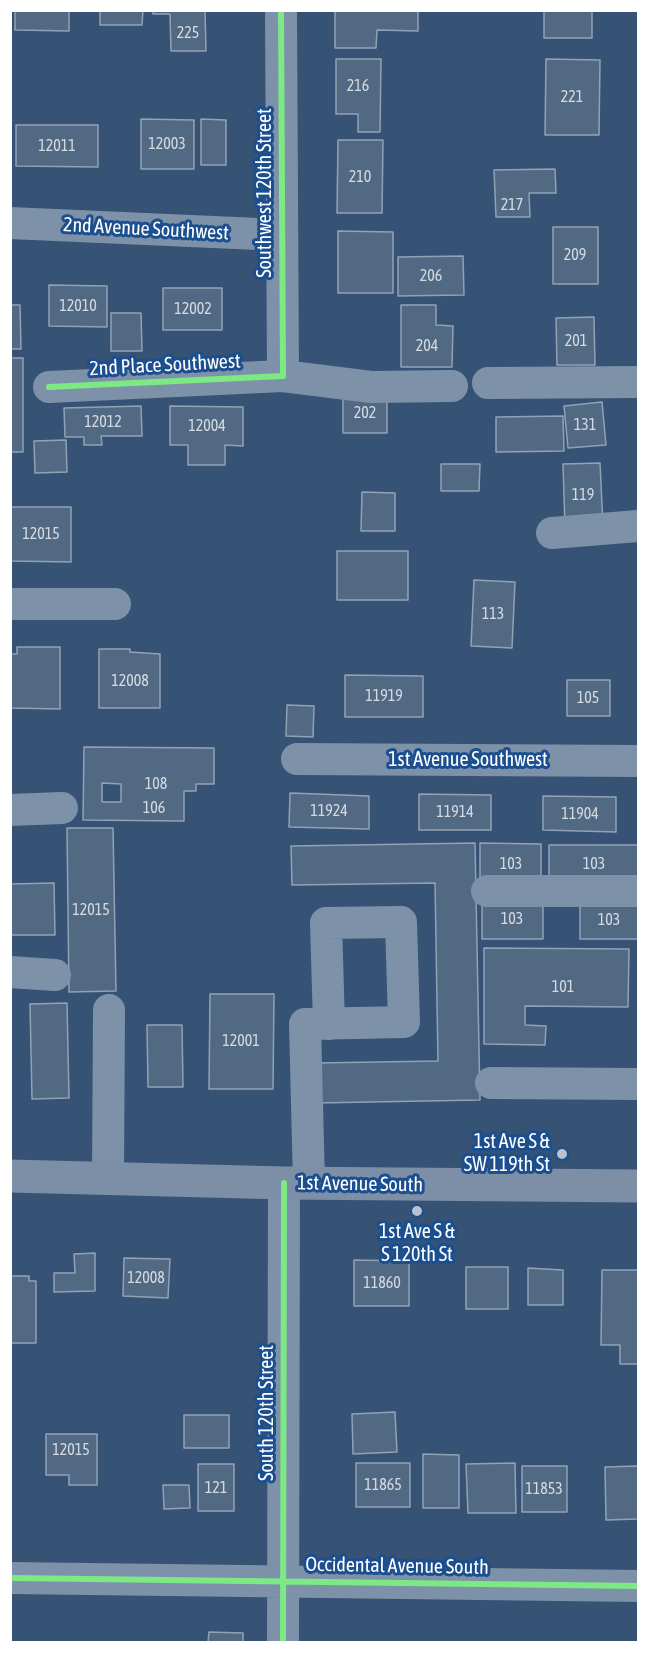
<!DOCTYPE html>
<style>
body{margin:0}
#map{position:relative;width:649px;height:1653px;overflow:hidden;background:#365274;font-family:"Asap Condensed",sans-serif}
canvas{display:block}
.frame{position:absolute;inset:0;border:12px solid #fff;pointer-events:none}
</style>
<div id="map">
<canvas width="649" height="1653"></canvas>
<div class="frame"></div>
</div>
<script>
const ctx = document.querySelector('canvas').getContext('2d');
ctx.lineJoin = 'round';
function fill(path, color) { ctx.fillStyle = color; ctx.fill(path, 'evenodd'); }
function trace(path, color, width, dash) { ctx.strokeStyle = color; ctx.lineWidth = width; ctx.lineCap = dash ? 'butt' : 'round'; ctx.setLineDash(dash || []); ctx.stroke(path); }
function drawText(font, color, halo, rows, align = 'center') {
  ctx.font = font + ' "Asap Condensed",sans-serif'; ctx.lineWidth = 6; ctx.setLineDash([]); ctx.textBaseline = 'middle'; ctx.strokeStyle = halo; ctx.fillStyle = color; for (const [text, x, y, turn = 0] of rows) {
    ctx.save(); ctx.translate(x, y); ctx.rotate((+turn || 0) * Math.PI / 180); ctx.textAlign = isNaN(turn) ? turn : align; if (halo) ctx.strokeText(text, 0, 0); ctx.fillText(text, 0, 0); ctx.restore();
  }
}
const building = new Path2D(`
 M 15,10 L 69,10 L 69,31 L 15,30 Z
 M 100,10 L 143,10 L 142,25 L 100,25 Z
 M 153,10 L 205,10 L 206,51 L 171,51 L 170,14 L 153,14 Z
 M 335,10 L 418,10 L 418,31 L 377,30 L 376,48 L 335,48 Z
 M 544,10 L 592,10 L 592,38 L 544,38 Z
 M 336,59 L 381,59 L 380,132 L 358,132 L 358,114 L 336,114 Z
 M 546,59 L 600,60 L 599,135 L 545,135 Z
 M 141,119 L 194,120 L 194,169 L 141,169 Z
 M 201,119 L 226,120 L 226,165 L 201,165 Z
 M 16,125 L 98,125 L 98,167 L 16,166 Z
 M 338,140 L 383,140 L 382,213 L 337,213 Z
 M 555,169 L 556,193 L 529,193 L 530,217 L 496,217 L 494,170 Z
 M 553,227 L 598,227 L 598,284 L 553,284 Z
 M 338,231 L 393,232 L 393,293 L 338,293 Z
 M 463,256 L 464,295 L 398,296 L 398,257 Z
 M 49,285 L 107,286 L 107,327 L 49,326 Z
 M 163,288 L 222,288 L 222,330 L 163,330 Z
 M 10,305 L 20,305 L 21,349 L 10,349 Z
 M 401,305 L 436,305 L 436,325 L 453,326 L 452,367 L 401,367 Z
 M 111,313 L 141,313 L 142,351 L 111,351 Z
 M 594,317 L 595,365 L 557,365 L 556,318 Z
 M 10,358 L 23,358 L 23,452 L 10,452 Z
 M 343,393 L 387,393 L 387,433 L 343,433 Z
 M 602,402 L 606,445 L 568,448 L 564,406 Z
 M 141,406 L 142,436 L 101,436 L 102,445 L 84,445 L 84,437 L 65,437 L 64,408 Z
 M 170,406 L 243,407 L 243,446 L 225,445 L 225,465 L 188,465 L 188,445 L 170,445 Z
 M 563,416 L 564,451 L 496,452 L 496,417 Z
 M 66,440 L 67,472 L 35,473 L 34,441 Z
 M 600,463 L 603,526 L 565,527 L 563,464 Z
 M 441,464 L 480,464 L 479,491 L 441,491 Z
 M 362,492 L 395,493 L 395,531 L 361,531 Z
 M 10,507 L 71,507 L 71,562 L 10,561 Z
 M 337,551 L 408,551 L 408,600 L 337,600 Z
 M 474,580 L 515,582 L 512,648 L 471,646 Z
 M 17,647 L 60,647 L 60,709 L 10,708 L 10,654 L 17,654 Z
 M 99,649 L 130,649 L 130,652 L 160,654 L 160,708 L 99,708 Z
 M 345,675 L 423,676 L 423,717 L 345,717 Z
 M 567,680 L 610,680 L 610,716 L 567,716 Z
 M 287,705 L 314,706 L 313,737 L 286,736 Z
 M 84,747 L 214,748 L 214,784 L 196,784 L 196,791 L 184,791 L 184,821 L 83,820 ZM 102,783 L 121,784 L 121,802 L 102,802 Z
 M 290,793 L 369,796 L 369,829 L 289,827 Z
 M 419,794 L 491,795 L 491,830 L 419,830 Z
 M 543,796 L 616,797 L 616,832 L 543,830 Z
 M 67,828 L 113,828 L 116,991 L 69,992 Z
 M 475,843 L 480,1100 L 316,1103 L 315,1063 L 438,1061 L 435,883 L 292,885 L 291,846 Z
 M 480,843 L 541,844 L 541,885 L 480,884 Z
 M 549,845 L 638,845 L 638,884 L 549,884 Z
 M 54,883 L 55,935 L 10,935 L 10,884 Z
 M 482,899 L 543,900 L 543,939 L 482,939 Z
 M 580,899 L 638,900 L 638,939 L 580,939 Z
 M 484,948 L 629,949 L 628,1007 L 525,1006 L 525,1025 L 546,1026 L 545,1045 L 484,1044 Z
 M 210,994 L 274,994 L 273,1089 L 209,1089 Z
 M 67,1003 L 69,1098 L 32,1099 L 30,1004 Z
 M 147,1025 L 182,1025 L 183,1087 L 148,1087 Z
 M 95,1253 L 95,1291 L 54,1292 L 54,1273 L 75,1273 L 74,1254 Z
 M 124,1258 L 170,1259 L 168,1298 L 123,1296 Z
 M 354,1260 L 409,1261 L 409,1306 L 354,1306 Z
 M 466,1267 L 508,1267 L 508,1309 L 466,1309 Z
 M 528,1268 L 563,1270 L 563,1305 L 528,1305 Z
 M 602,1270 L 638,1270 L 638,1364 L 620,1364 L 620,1345 L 601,1345 Z
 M 10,1276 L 29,1276 L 29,1281 L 36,1281 L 36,1343 L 10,1343 Z
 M 395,1412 L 397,1452 L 353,1454 L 352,1414 Z
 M 184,1415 L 229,1415 L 229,1448 L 184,1448 Z
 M 46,1434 L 97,1434 L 97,1485 L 69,1485 L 69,1475 L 46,1475 Z
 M 423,1454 L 459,1455 L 459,1508 L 423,1508 Z
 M 356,1463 L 410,1463 L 410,1507 L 356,1507 Z
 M 515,1463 L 516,1513 L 468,1513 L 466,1464 Z
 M 198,1464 L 234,1464 L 234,1511 L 198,1511 Z
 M 522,1466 L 567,1466 L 567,1512 L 522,1512 Z
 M 638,1466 L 638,1519 L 606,1520 L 605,1467 Z
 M 163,1485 L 189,1485 L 190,1508 L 164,1509 Z
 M 209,1632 L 243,1633 L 243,1642 L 208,1642 Z`);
fill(building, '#526984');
trace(building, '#92a2b6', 1.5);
trace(new Path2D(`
 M 281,10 L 283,376
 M 10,223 L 281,235
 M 488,383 L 638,382
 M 49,387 L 283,376 L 371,387 L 452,386
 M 552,533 L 638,526
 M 10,604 L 115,604
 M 297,759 L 638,761
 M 10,810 L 62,808
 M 487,891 L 638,891
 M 10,972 L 55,975
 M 491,1083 L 638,1084
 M 108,1178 L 109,1010
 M 309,1183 L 305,1024 L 404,1022 L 401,922 L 326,923 L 329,1024
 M 10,1578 L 638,1586
 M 283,1642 L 284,1183`), '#7d92a8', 32);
trace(new Path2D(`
 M 10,1176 L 284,1183 L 638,1186`), '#7d8ea7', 33);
trace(new Path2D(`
 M 49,387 L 283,376 L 281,10
 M 10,1578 L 638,1586
 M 283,1642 L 284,1183`), '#7ce984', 6);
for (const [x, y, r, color] of [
 [562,1154,6,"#b9c2ce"],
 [417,1211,6,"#b9c2ce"]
]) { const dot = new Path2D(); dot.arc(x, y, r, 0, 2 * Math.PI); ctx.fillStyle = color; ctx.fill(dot); trace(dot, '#1b4f8f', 2); }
drawText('16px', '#d4dae0', null, [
 ["225",188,33],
 ["216",358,86],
 ["221",572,97],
 ["12003",167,144],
 ["12011",57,146],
 ["210",360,177],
 ["217",512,205],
 ["209",575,255],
 ["206",431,276],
 ["12010",78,306],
 ["12002",193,309],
 ["201",576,341],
 ["204",427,346],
 ["202",365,413],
 ["12012",103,422],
 ["131",585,425],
 ["12004",207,426],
 ["119",583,495],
 ["12015",41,534],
 ["113",493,614],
 ["12008",130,681],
 ["11919",384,696],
 ["105",588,698],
 ["108",156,784],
 ["106",154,808],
 ["11924",329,811],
 ["11914",455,812],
 ["11904",580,814],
 ["103",511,864],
 ["103",594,864],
 ["12015",91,910],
 ["103",512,919],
 ["103",609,920],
 ["101",563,987],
 ["12001",241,1041],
 ["12008",146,1278],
 ["11860",382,1283],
 ["12015",71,1450],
 ["11865",383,1485],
 ["121",216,1488],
 ["11853",544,1489]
]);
drawText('20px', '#fff', '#1b4f8f', [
 ["Southwest 120th Street",265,193,-90],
 ["2nd Avenue Southwest",146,229,3],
 ["2nd Place Southwest",165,365,-3],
 ["1st Avenue Southwest",468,760],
 ["1st Avenue South",360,1184,1],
 ["South 120th Street",267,1413,-90],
 ["Occidental Avenue South",397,1566,1]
]);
drawText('20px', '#fff', '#1b4f8f', [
 ["1st Ave S &",550,1142],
 ["SW 119th St",550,1165],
 ["1st Ave S &",417,1232,"center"],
 ["S 120th St",417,1255,"center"]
], 'right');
</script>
